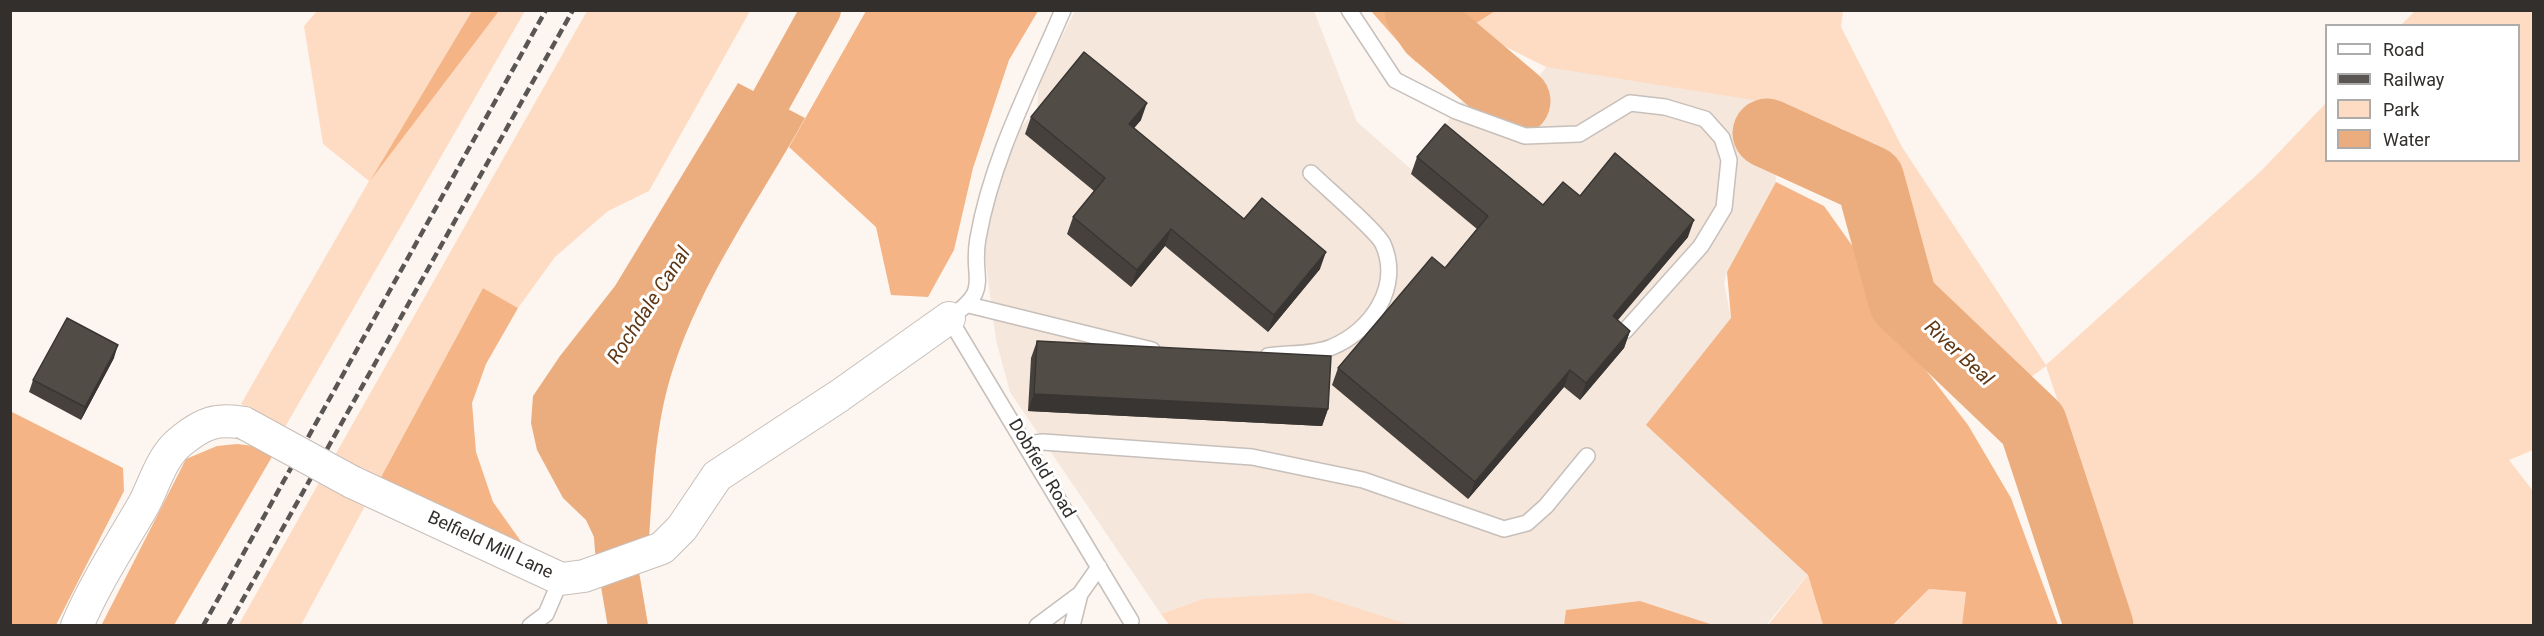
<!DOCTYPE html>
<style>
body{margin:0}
#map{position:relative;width:2544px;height:636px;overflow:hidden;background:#fdf5ef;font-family:Roboto,sans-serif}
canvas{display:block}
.frame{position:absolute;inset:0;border:12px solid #322f2d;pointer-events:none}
.legend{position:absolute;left:2325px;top:24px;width:195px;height:138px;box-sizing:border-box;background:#fff;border:2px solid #adacab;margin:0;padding:8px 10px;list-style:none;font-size:18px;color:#322f2d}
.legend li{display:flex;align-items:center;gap:12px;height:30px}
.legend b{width:30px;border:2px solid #adacab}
</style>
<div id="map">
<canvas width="2544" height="636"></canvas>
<div class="frame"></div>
<ul class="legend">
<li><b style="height:8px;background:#fff"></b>Road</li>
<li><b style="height:8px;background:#5a5653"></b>Railway</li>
<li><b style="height:16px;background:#fedcc4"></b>Park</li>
<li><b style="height:16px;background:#ecad7e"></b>Water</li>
</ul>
</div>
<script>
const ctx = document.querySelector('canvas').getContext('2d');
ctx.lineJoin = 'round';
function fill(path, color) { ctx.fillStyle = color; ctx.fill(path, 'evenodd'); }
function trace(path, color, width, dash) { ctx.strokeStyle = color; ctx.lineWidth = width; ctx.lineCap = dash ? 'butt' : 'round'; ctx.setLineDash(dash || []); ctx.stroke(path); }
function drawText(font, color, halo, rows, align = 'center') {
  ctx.font = font + ' Roboto,sans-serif'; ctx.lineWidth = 6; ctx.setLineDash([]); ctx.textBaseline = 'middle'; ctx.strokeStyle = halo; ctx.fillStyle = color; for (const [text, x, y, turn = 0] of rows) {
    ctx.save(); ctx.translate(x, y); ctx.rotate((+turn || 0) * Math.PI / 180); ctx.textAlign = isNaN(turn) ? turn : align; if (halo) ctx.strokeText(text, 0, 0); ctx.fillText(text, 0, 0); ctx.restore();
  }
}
fill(new Path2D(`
 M 1075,11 L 1314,11 L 1357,122 L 1412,170 L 1472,88 L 1507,115 L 1592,11 L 1773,108 L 1776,182 L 1727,272 L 1724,283 L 1731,318 L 1808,575 L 1766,625 L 1408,625 L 1202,599 L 1161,614 L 1010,392 L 996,340 L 983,241 L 1002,171 L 1018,131 L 1037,109 L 1039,82 Z`), '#f5e7dc');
fill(new Path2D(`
 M 1495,10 L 1843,11 L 1841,27 L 1902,147 L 2046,365 L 2261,171 L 2326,103 L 2326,160 L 2518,160 L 2518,26 L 2401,25 L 2415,11 L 2533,11 L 2533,450 L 2509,460 L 2533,491 L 2533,625 L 2133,625 L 2046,366 L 2019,386 L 1932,291 L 1885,163 L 1843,129 L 1773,108 L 1759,101 L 1546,67 L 1506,47 L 1462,32 Z
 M 317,11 L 472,11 L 374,175 L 499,11 L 525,11 L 285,427 L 241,404 L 369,181 L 323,144 L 304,26 Z
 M 587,11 L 750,11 L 649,191 L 608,211 L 555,257 L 518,308 L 483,288 L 380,479 L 334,457 Z
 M 321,479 L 365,506 L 301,625 L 238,626 Z
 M 1808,575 L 1823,625 L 1768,625 Z
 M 1929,589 L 1966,592 L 1962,625 L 1893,626 Z
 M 1310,593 L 1410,625 L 1170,626 L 1161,614 L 1202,599 Z`), '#fedcc4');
fill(new Path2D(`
 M 472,11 L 499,11 L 370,181 Z
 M 866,11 L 1038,11 L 1009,60 L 973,168 L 954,250 L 928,297 L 891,295 L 876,227 L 789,147 Z
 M 1371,11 L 1399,11 L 1434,62 L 1416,62 Z
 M 1441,11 L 1495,11 L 1462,32 Z
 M 1776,182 L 1824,206 L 1861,258 L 1891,325 L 1968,425 L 2011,498 L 2058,625 L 1962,625 L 1966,592 L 1929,589 L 1893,625 L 1823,625 L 1808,575 L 1646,425 L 1731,318 L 1727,272 Z
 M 483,288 L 518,308 L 486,364 L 472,403 L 476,452 L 493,502 L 525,547 L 380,479 Z
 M 10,411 L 123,468 L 124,491 L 56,625 L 11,625 Z
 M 237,444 L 254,446 L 273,455 L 174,625 L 101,626 L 186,459 L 217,446 Z
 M 1640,601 L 1713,625 L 1564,625 L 1566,610 Z`), '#f4b485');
fill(new Path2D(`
 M 738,83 L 805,118 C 759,201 701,280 672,372 C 655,426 653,483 649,539 L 602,554 L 586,520 L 563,498 L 537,450 L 531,423 L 533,396 L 560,356 L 615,286 Z`), '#ecad7e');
trace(new Path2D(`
 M 744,149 L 821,10
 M 613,525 L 615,550 L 628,626`), '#ecad7e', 40);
trace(new Path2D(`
 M 1419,10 L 1432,30 L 1516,101
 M 1767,133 L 1870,180 L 1903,301 L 2033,425 L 2099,626`), '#ecad7e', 69);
const lane = new Path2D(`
 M 1063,10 C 1031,85 992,158 978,238 C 970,280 994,288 949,318 L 1131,621
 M 1349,10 L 1395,80 L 1456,111 L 1525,136 L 1579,134 L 1630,103 L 1665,107 L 1705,119 L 1722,138 L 1729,160 L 1724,208 L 1701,246 L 1625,331
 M 969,305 L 1152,350
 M 1268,356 C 1287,353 1314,355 1332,347 C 1371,331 1402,287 1383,244 C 1377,231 1324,186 1311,173
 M 1026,444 L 1043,442 L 1252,457 L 1363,480 L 1504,529 L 1527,523 L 1546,506 L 1587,456
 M 530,626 L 546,614 L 561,579
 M 1037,626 L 1080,594
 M 1072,626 L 1080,594 L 1099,567`);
const street = new Path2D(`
 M 352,482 L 561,579 L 584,576 L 662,548 L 682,528 L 717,476 L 839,396 L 949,318
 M 77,626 C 95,583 121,544 144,504 C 155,483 161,457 181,441 C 203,423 217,418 244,423`);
trace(lane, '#c7bfba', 18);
trace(street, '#c7bfba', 34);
trace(lane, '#fff', 15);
trace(street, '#fff', 32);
trace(new Path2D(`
 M 203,626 L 546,10
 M 228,626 L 573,10`), '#5a5653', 4.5, [9, 4.5]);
const streetBridge = new Path2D(`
 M 244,423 L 352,482`);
trace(streetBridge, '#c7bfba', 34, []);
trace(streetBridge, '#fff', 32);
fill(new Path2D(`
 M 1031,117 L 1141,120 L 1134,128 L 1244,219 L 1320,269 L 1268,332 L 1165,246 L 1131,287 L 1067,234 L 1073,217 L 1094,191 L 1025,134 Z
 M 1417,157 L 1543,205 L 1580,196 L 1688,237 L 1617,320 L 1630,331 L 1624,348 L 1580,400 L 1564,387 L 1468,499 L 1332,385 L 1338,368 L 1445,268 L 1477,229 L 1411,174 Z
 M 1037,341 L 1328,409 L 1322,426 L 1028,411 L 1031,358 Z
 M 114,358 L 81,420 L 29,392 L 33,380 Z`), '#47413d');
fill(new Path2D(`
 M 1147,103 L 1141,120 L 1123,141 L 1129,124 Z
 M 1694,220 L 1688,237 L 1607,333 L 1613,316 Z
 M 1171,229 L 1165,246 L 1131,287 L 1137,270 Z
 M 1326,252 L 1320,269 L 1268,332 L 1274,315 Z
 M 1630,331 L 1624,348 L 1580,400 L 1586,383 Z
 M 118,345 L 114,358 L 81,420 L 85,407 Z
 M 1570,370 L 1564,387 L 1468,499 L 1475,482 Z
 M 1034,394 L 1328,409 L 1322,426 L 1028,411 Z`), '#393532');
const building = new Path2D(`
 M 1084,52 L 1147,103 L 1129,124 L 1244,219 L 1262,198 L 1326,252 L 1274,315 L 1171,229 L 1137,270 L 1073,217 L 1105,178 L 1031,117 Z
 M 1445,124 L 1543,205 L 1563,182 L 1580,196 L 1615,153 L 1694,220 L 1613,316 L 1630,331 L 1586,383 L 1570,370 L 1475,482 L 1338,368 L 1432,257 L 1445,268 L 1488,216 L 1417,157 Z
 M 67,318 L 118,345 L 85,407 L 33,380 Z
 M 1037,341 L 1331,356 L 1328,409 L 1034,394 Z`);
fill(building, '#524c47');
trace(building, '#393532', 1.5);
drawText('18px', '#322f2d', '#fff', [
 ["Dobfield Road",1041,469,59],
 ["Belfield Mill Lane",490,546,25]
]);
drawText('italic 20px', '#603714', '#fff', [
 ["Rochdale Canal",650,306,-57],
 ["River Beal",1958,354,43]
]);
</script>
